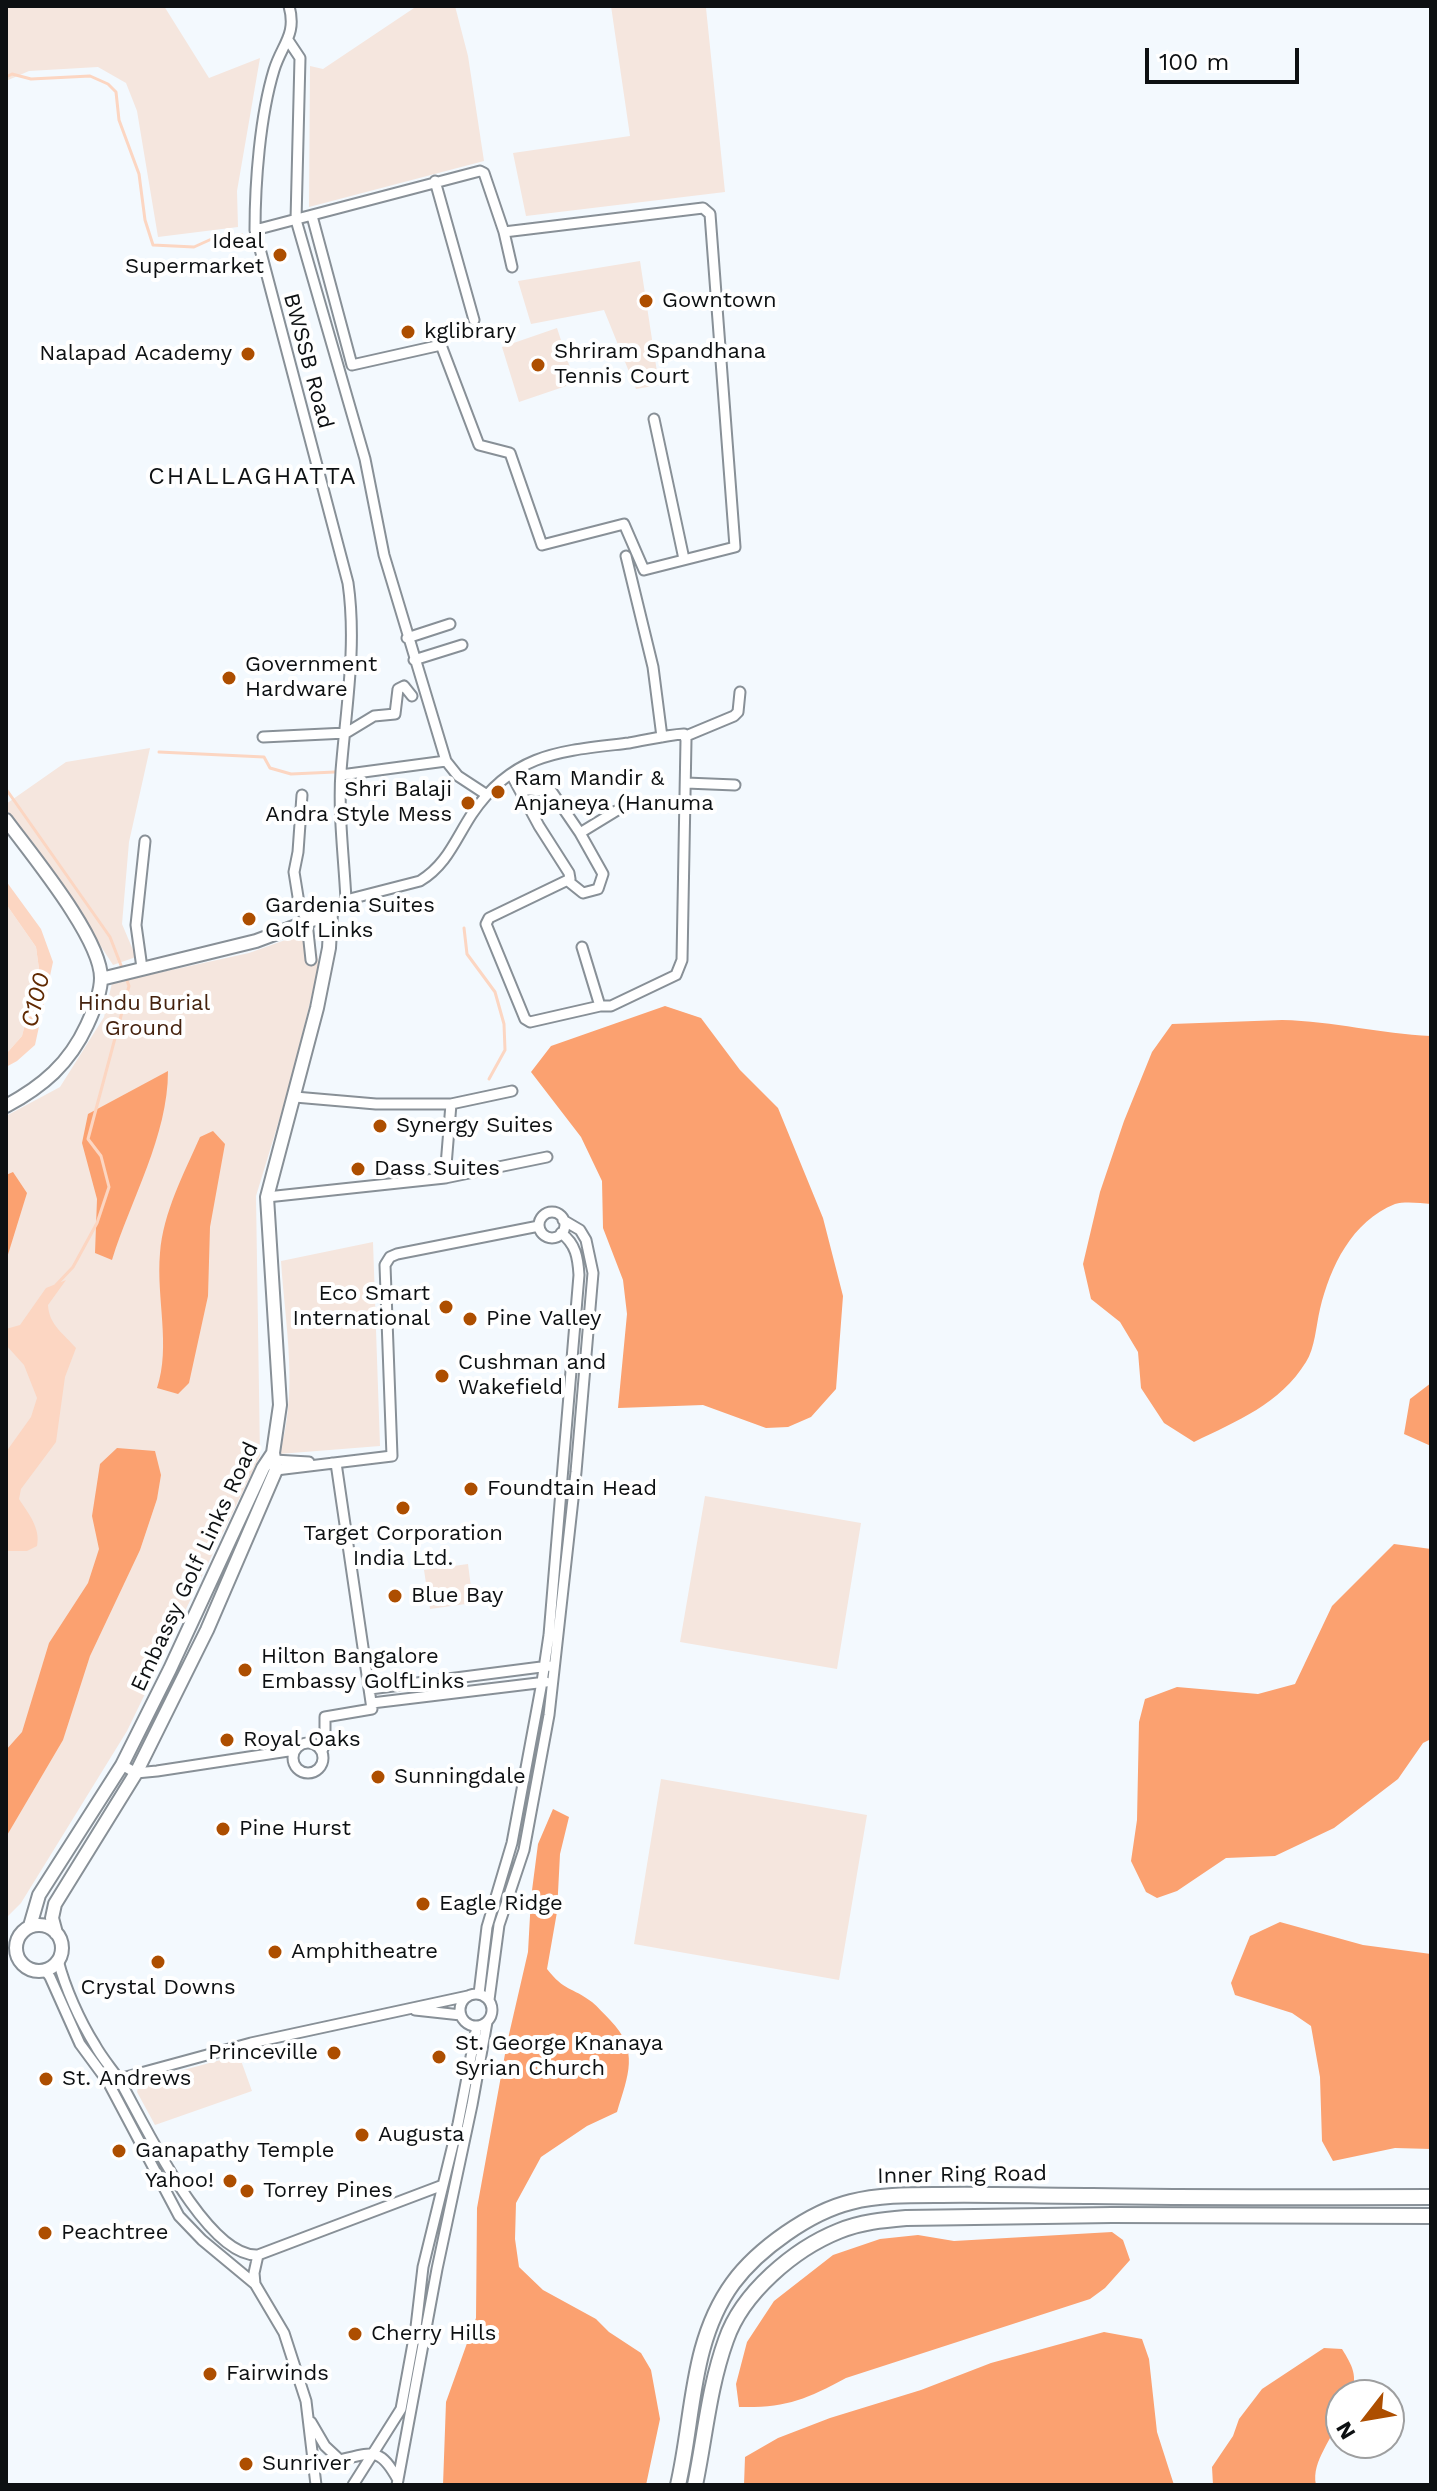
<!DOCTYPE html>
<style>
body{margin:0}
#map{position:relative;width:1437px;height:2491px;overflow:hidden;background:#f3f9fe;font-family:"Work Sans",sans-serif}
canvas{display:block}
.frame{position:absolute;inset:0;border:8px solid #0d1012;pointer-events:none}
.north{position:absolute;left:1325px;top:2379px;width:80px;height:80px;box-sizing:border-box;background:#fff;border:2px solid #9e9fa0;border-radius:50%;rotate:239deg;font-size:22px;font-weight:700;line-height:32px;text-align:center;color:#0d1012}
.north::after{content:'';display:block;margin:auto;width:28px;height:36px;background:#ad4e00;clip-path:polygon(50% 0,100% 100%,50% 72%,0 100%)}
.scale{position:absolute;left:1145px;top:48px;width:154px;height:36px;box-sizing:border-box;border:4px solid #0d1012;border-top:0;padding-left:10px;font-size:24px;line-height:28px;white-space:nowrap;color:#0d1012;-webkit-text-stroke:6px #fff;paint-order:stroke}
</style>
<div id="map">
<canvas width="1437" height="2491"></canvas>
<div class="frame"></div>
<div class="north">N</div>
<div class="scale">100 m</div>
</div>
<script>
const ctx = document.querySelector('canvas').getContext('2d');
ctx.lineJoin = 'round';
function fill(path, color) { ctx.fillStyle = color; ctx.fill(path, 'evenodd'); }
function trace(path, color, width, dash) { ctx.strokeStyle = color; ctx.lineWidth = width; ctx.lineCap = dash ? 'butt' : 'round'; ctx.setLineDash(dash || []); ctx.stroke(path); }
function drawText(font, color, halo, rows, align = 'center') {
  ctx.font = font + ' "Work Sans",sans-serif'; ctx.lineWidth = 8; ctx.setLineDash([]); ctx.textBaseline = 'middle'; ctx.strokeStyle = halo; ctx.fillStyle = color; for (const [text, x, y, turn = 0] of rows) {
    ctx.save(); ctx.translate(x, y); ctx.rotate((+turn || 0) * Math.PI / 180); ctx.textAlign = isNaN(turn) ? turn : align; if (halo) ctx.strokeText(text, 0, 0); ctx.fillText(text, 0, 0); ctx.restore();
  }
}
fill(new Path2D(`
 M 6,6 L 164,6 L 209,78 L 260,58 L 237,191 L 238,227 L 158,237 L 137,111 L 126,83 L 98,67 L 29,71 L 6,81 Z
 M 417,6 L 455,6 L 468,56 L 484,161 L 309,207 L 310,66 L 323,69 Z
 M 611,6 L 706,8 L 725,192 L 526,216 L 513,153 L 630,136 Z
 M 640,261 L 659,385 L 636,389 L 604,310 L 531,324 L 518,281 Z
 M 557,328 L 575,383 L 519,402 L 502,347 Z
 M 150,748 L 129,842 L 122,924 L 136,957 L 113,965 L 38,849 L 6,809 L 6,804 L 66,762 Z
 M 6,904 L 36,947 L 39,969 L 22,1036 L 6,1054 Z
 M 313,930 L 319,965 L 291,1081 L 256,1196 L 260,1456 L 127,1731 L 21,1903 L 6,1918 L 6,1116 L 60,1087 L 104,1017 L 112,983 L 249,953 Z
 M 373,1242 L 380,1446 L 279,1454 C 299,1393 285,1324 281,1261 Z
 M 705,1496 L 861,1523 L 837,1669 L 680,1642 Z
 M 468,1564 L 473,1603 L 430,1609 L 424,1570 Z
 M 661,1779 L 867,1815 L 839,1980 L 634,1944 Z
 M 239,2055 L 252,2091 L 155,2125 L 137,2092 L 139,2082 Z`), '#f5e6de');
fill(new Path2D(`
 M 665,1006 L 701,1018 L 740,1070 L 778,1108 L 823,1218 L 843,1296 L 836,1389 L 811,1417 L 788,1427 L 766,1428 L 703,1405 L 618,1408 L 627,1314 L 623,1280 L 603,1228 L 602,1181 L 581,1137 L 531,1072 L 551,1046 Z
 M 1282,1020 C 1334,1021 1380,1034 1431,1036 L 1431,1204 C 1420,1203 1405,1201 1395,1204 C 1352,1221 1330,1267 1320,1309 C 1316,1326 1315,1348 1306,1362 C 1280,1404 1237,1421 1194,1442 L 1164,1423 L 1141,1388 L 1138,1352 L 1120,1322 L 1091,1299 L 1083,1264 L 1100,1192 L 1124,1121 L 1152,1052 L 1172,1024 Z
 M 168,1071 C 168,1136 131,1199 112,1260 L 95,1253 L 97,1199 L 82,1143 L 88,1114 Z
 M 213,1131 L 225,1144 L 210,1227 L 208,1296 L 189,1383 L 178,1394 L 157,1388 C 171,1346 156,1298 160,1253 C 163,1213 184,1173 200,1137 Z
 M 13,1172 L 27,1193 L 6,1261 L 6,1175 Z
 M 1431,1383 L 1431,1446 L 1404,1434 L 1410,1399 Z
 M 117,1448 L 155,1451 L 161,1475 L 157,1499 L 140,1550 L 90,1656 L 63,1740 L 6,1837 L 6,1750 L 22,1732 L 49,1643 L 88,1583 L 99,1549 L 92,1516 L 100,1464 Z
 M 1394,1544 L 1431,1549 L 1431,1739 L 1423,1743 L 1398,1779 L 1334,1828 L 1275,1856 L 1226,1858 L 1177,1891 L 1157,1898 L 1146,1892 L 1131,1861 L 1137,1820 L 1139,1722 L 1145,1699 L 1177,1687 L 1258,1694 L 1295,1684 L 1332,1606 Z
 M 553,1809 L 569,1817 L 560,1854 L 557,1912 L 547,1969 C 564,1991 572,1987 592,2002 C 598,2007 604,2014 610,2020 C 640,2051 628,2075 617,2112 L 587,2126 L 541,2157 L 516,2203 L 515,2239 L 519,2267 L 543,2290 L 596,2319 L 609,2332 L 641,2353 L 651,2370 L 660,2419 L 646,2485 L 443,2485 L 446,2402 L 476,2318 L 477,2208 L 507,2043 L 528,1952 L 531,1898 L 538,1844 Z
 M 1280,1922 L 1363,1945 L 1431,1954 L 1431,2149 L 1395,2148 L 1333,2161 L 1322,2141 L 1320,2077 L 1311,2026 L 1292,2013 L 1235,1995 L 1231,1983 L 1250,1936 Z
 M 1112,2232 L 1123,2240 L 1130,2260 L 1105,2288 L 1090,2299 L 846,2378 C 805,2400 786,2408 739,2407 L 736,2384 L 747,2342 L 774,2301 L 833,2255 L 880,2239 L 918,2235 L 954,2241 Z
 M 1104,2332 L 1142,2339 L 1149,2359 L 1157,2432 L 1174,2485 L 744,2485 L 745,2457 L 778,2438 L 830,2418 L 921,2390 L 991,2363 Z
 M 1324,2348 L 1342,2349 C 1352,2365 1359,2377 1350,2395 L 1341,2395 C 1341,2401 1342,2409 1340,2415 C 1334,2439 1311,2460 1316,2485 L 1213,2485 L 1212,2467 L 1233,2436 L 1239,2419 L 1262,2389 Z`), '#fba170');
fill(new Path2D(`
 M 6,881 L 41,929 L 53,962 L 35,1045 L 17,1061 L 6,1067 L 6,1054 L 22,1036 L 39,969 L 36,947 L 6,904 Z
 M 66,1280 L 48,1305 C 49,1325 64,1334 76,1348 L 65,1377 L 56,1442 L 21,1489 L 19,1499 C 28,1513 41,1528 37,1546 L 27,1551 L 6,1551 L 6,1452 L 31,1417 L 37,1398 L 24,1365 L 6,1345 L 6,1329 L 20,1325 L 46,1288 Z`), '#fcd6c2');
trace(new Path2D(`
 M 6,77 L 12,74 L 31,79 L 90,76 L 108,84 L 116,92 L 119,120 L 139,174 L 145,220 L 153,245 L 194,247 L 216,237 L 242,235
 M 159,752 L 264,757 L 270,768 L 291,774 L 335,772
 M 6,789 L 110,937 L 122,968
 M 464,928 L 467,954 L 495,992 L 504,1024 L 505,1050 L 489,1079
 M 56,1285 L 73,1267 L 97,1223 L 109,1187 L 101,1156 L 88,1139 L 129,986 L 125,975`), '#fcd6c2', 3);
const street = new Path2D(`
 M 289,6 C 297,35 282,44 274,70 C 260,116 255,182 255,230 L 348,583 C 357,646 346,708 341,771 C 338,814 344,858 346,900 L 331,913
 M 288,40 L 300,58 L 296,220 L 365,459 L 384,555 L 446,761 L 458,776 L 487,795
 M 435,181 L 474,320
 M 255,230 L 480,171 L 484,173 L 504,232 L 703,208 L 710,214 L 735,547 L 644,570 L 624,524 L 542,545 L 510,453 L 479,445 L 441,345 L 352,365 L 312,216
 M 504,232 L 512,267
 M 654,419 L 684,559
 M 626,556 L 653,667 L 662,737
 M 407,638 L 450,624
 M 414,660 L 462,645
 M 686,736 L 734,716 L 738,712 L 740,692
 M 263,737 L 346,733 L 374,716 L 395,714 L 398,689 L 404,686 L 412,696
 M 341,775 L 446,761
 M 686,783 L 735,785
 M 519,789 L 552,792 L 580,833 L 603,874 L 598,889 L 583,893 L 568,881
 M 302,795 L 298,852 L 294,872 L 299,903 L 307,922 L 311,960
 M 580,833 L 616,811
 M 346,900 L 420,881 C 447,865 456,838 472,814 C 514,752 562,751 629,743 C 647,740 666,735 684,734 L 686,740 L 682,960 L 676,975 L 611,1006 L 600,1006 L 530,1022 L 525,1019 L 486,924 L 489,918 L 570,879 L 569,873 L 539,826 L 511,774
 M 582,947 L 600,1006
 M 142,968 L 136,925 L 145,841
 M 295,1097 L 376,1104 L 451,1104 L 512,1091
 M 445,1178 L 451,1104
 M 267,1197 L 445,1178 L 547,1157
 M539 1225a13 13 0 1 1 26 0a13 13 0 1 1-26 0Z
 M 274,1460 L 309,1462
 M 276,1470 L 392,1456 L 385,1265 L 390,1257 L 397,1254 L 539,1226
 M 370,1689 L 549,1666
 M 372,1703 L 546,1682
 M293 1758a15 15 0 1 1 30 0a15 15 0 1 1-30 0Z
 M 322,1751 L 325,1744 L 325,1717 L 372,1709 L 336,1463 L 332,1463
 M 122,1765 L 136,1773 L 157,1771 L 295,1750
 M 58,1960 C 65,1988 80,2021 95,2045 C 102,2058 112,2069 120,2081 C 143,2121 206,2258 258,2255 L 443,2185
 M 45,1970 L 50,1977 L 80,2044 L 108,2082 L 179,2216 L 202,2240 L 255,2284 L 284,2333 L 306,2401 L 316,2485
 M 479,1994 L 487,1927 L 512,1843 L 542,1682 L 549,1635 L 579,1275 C 578,1258 576,1244 561,1233
 M460 2010a16 16 0 1 1 32 0a16 16 0 1 1-32 0Z
 M 489,2000 L 499,1925 L 524,1850 L 549,1715 L 576,1472 L 593,1273 L 586,1240 L 580,1230 L 563,1220
 M 415,2010 L 461,2015
 M 115,2080 L 251,2043 L 468,1996
 M 255,2284 L 254,2273 L 258,2255
 M 311,2422 L 325,2446 L 340,2460 C 373,2452 380,2447 398,2480
 M 353,2485 L 401,2409 L 416,2327 L 423,2267 L 458,2124 L 477,2026
 M 397,2485 L 437,2269 L 472,2105 L 487,2022`);
const secondary = new Path2D(`
 M 6,820 C 31,854 101,938 101,978 C 101,993 93,1012 87,1025 C 69,1064 43,1086 6,1106
 M16 1948a23 23 0 1 1 46 0a23 23 0 1 1-46 0Z
 M 30,1926 L 39,1895 L 122,1765 L 170,1669 L 263,1468 L 273,1453 L 280,1405 L 267,1197 L 317,1008 L 329,948 L 331,913 L 256,941 L 101,979
 M 56,1933 L 52,1918 L 55,1904 L 136,1773 L 207,1630 L 276,1470 L 273,1453`);
const primary = new Path2D(`
 M 678,2485 C 694,2417 690,2342 733,2283 C 758,2249 810,2212 851,2202 C 878,2195 907,2195 935,2195 C 988,2194 1040,2196 1092,2196 C 1205,2198 1318,2197 1431,2197
 M 695,2485 C 705,2437 709,2387 726,2340 C 742,2293 794,2249 839,2231 C 861,2222 883,2220 906,2218 L 1112,2215 L 1431,2216`);
trace(street, '#889097', 13);
trace(secondary, '#889097', 16);
trace(primary, '#889097', 18);
trace(street, '#fff', 9);
trace(secondary, '#fff', 12);
trace(primary, '#fff', 14);
for (const [x, y, r, color] of [
 [280,255,8,"#ad4e00"],
 [646,301,8,"#ad4e00"],
 [408,332,8,"#ad4e00"],
 [248,354,8,"#ad4e00"],
 [538,365,8,"#ad4e00"],
 [229,678,8,"#ad4e00"],
 [498,792,8,"#ad4e00"],
 [468,803,8,"#ad4e00"],
 [249,919,8,"#ad4e00"],
 [380,1126,8,"#ad4e00"],
 [358,1169,8,"#ad4e00"],
 [446,1307,8,"#ad4e00"],
 [470,1319,8,"#ad4e00"],
 [442,1376,8,"#ad4e00"],
 [471,1489,8,"#ad4e00"],
 [403,1508,8,"#ad4e00"],
 [395,1596,8,"#ad4e00"],
 [245,1670,8,"#ad4e00"],
 [227,1740,8,"#ad4e00"],
 [378,1777,8,"#ad4e00"],
 [223,1829,8,"#ad4e00"],
 [423,1904,8,"#ad4e00"],
 [275,1952,8,"#ad4e00"],
 [158,1962,8,"#ad4e00"],
 [334,2053,8,"#ad4e00"],
 [439,2057,8,"#ad4e00"],
 [46,2079,8,"#ad4e00"],
 [362,2135,8,"#ad4e00"],
 [119,2151,8,"#ad4e00"],
 [230,2181,8,"#ad4e00"],
 [247,2191,8,"#ad4e00"],
 [45,2233,8,"#ad4e00"],
 [355,2334,8,"#ad4e00"],
 [210,2374,8,"#ad4e00"],
 [246,2464,8,"#ad4e00"]
]) { const dot = new Path2D(); dot.arc(x, y, r, 0, 2 * Math.PI); ctx.fillStyle = color; ctx.fill(dot); trace(dot, '#fff', 3); }
drawText('22px', '#0d1012', '#fff', [
 ["Ideal",264,242,"right"],
 ["Supermarket",264,267,"right"],
 ["Gowntown",662,301],
 ["kglibrary",424,332],
 ["Shriram Spandhana",554,352],
 ["Tennis Court",554,377],
 ["Nalapad Academy",232,354,"right"],
 ["Government",245,665],
 ["Hardware",245,690],
 ["Ram Mandir &",514,779],
 ["Anjaneya (Hanuma",514,804],
 ["Shri Balaji",452,790,"right"],
 ["Andra Style Mess",452,815,"right"],
 ["Gardenia Suites",265,906],
 ["Golf Links",265,931],
 ["Synergy Suites",396,1126],
 ["Dass Suites",374,1169],
 ["Eco Smart",430,1294,"right"],
 ["International",430,1319,"right"],
 ["Pine Valley",486,1319],
 ["Cushman and",458,1363],
 ["Wakefield",458,1388],
 ["Foundtain Head",487,1489],
 ["Target Corporation",403,1534,"center"],
 ["India Ltd.",403,1559,"center"],
 ["Blue Bay",411,1596],
 ["Hilton Bangalore",261,1657],
 ["Embassy GolfLinks",261,1682],
 ["Royal Oaks",243,1740],
 ["Sunningdale",394,1777],
 ["Pine Hurst",239,1829],
 ["Eagle Ridge",439,1904],
 ["Amphitheatre",291,1952],
 ["Crystal Downs",158,1988,"center"],
 ["St. George Knanaya",455,2044],
 ["Syrian Church",455,2069],
 ["Princeville",318,2053,"right"],
 ["St. Andrews",62,2079],
 ["Augusta",378,2135],
 ["Ganapathy Temple",135,2151],
 ["Yahoo!",214,2181,"right"],
 ["Torrey Pines",263,2191],
 ["Peachtree",61,2233],
 ["Cherry Hills",371,2334],
 ["Fairwinds",226,2374],
 ["Sunriver",262,2464]
], 'left');
drawText('22px', '#0d1012', '#fff', [
 ["BWSSB Road",308,361,75],
 ["Embassy Golf Links Road",195,1567,-65],
 ["Inner Ring Road",962,2175,-1]
]);
drawText('22px', '#44210d', '#fff', [
 ["Hindu Burial",144,1004],
 ["Ground",144,1029]
]);
ctx.letterSpacing = '2px';
drawText('24px', '#0d1012', '#fff', [
 ["CHALLAGHATTA",253,477]
]);
ctx.letterSpacing = '0px';
drawText('italic 24px', '#602901', '#fff', [
 ["C100",36,1000,-76]
]);
</script>
